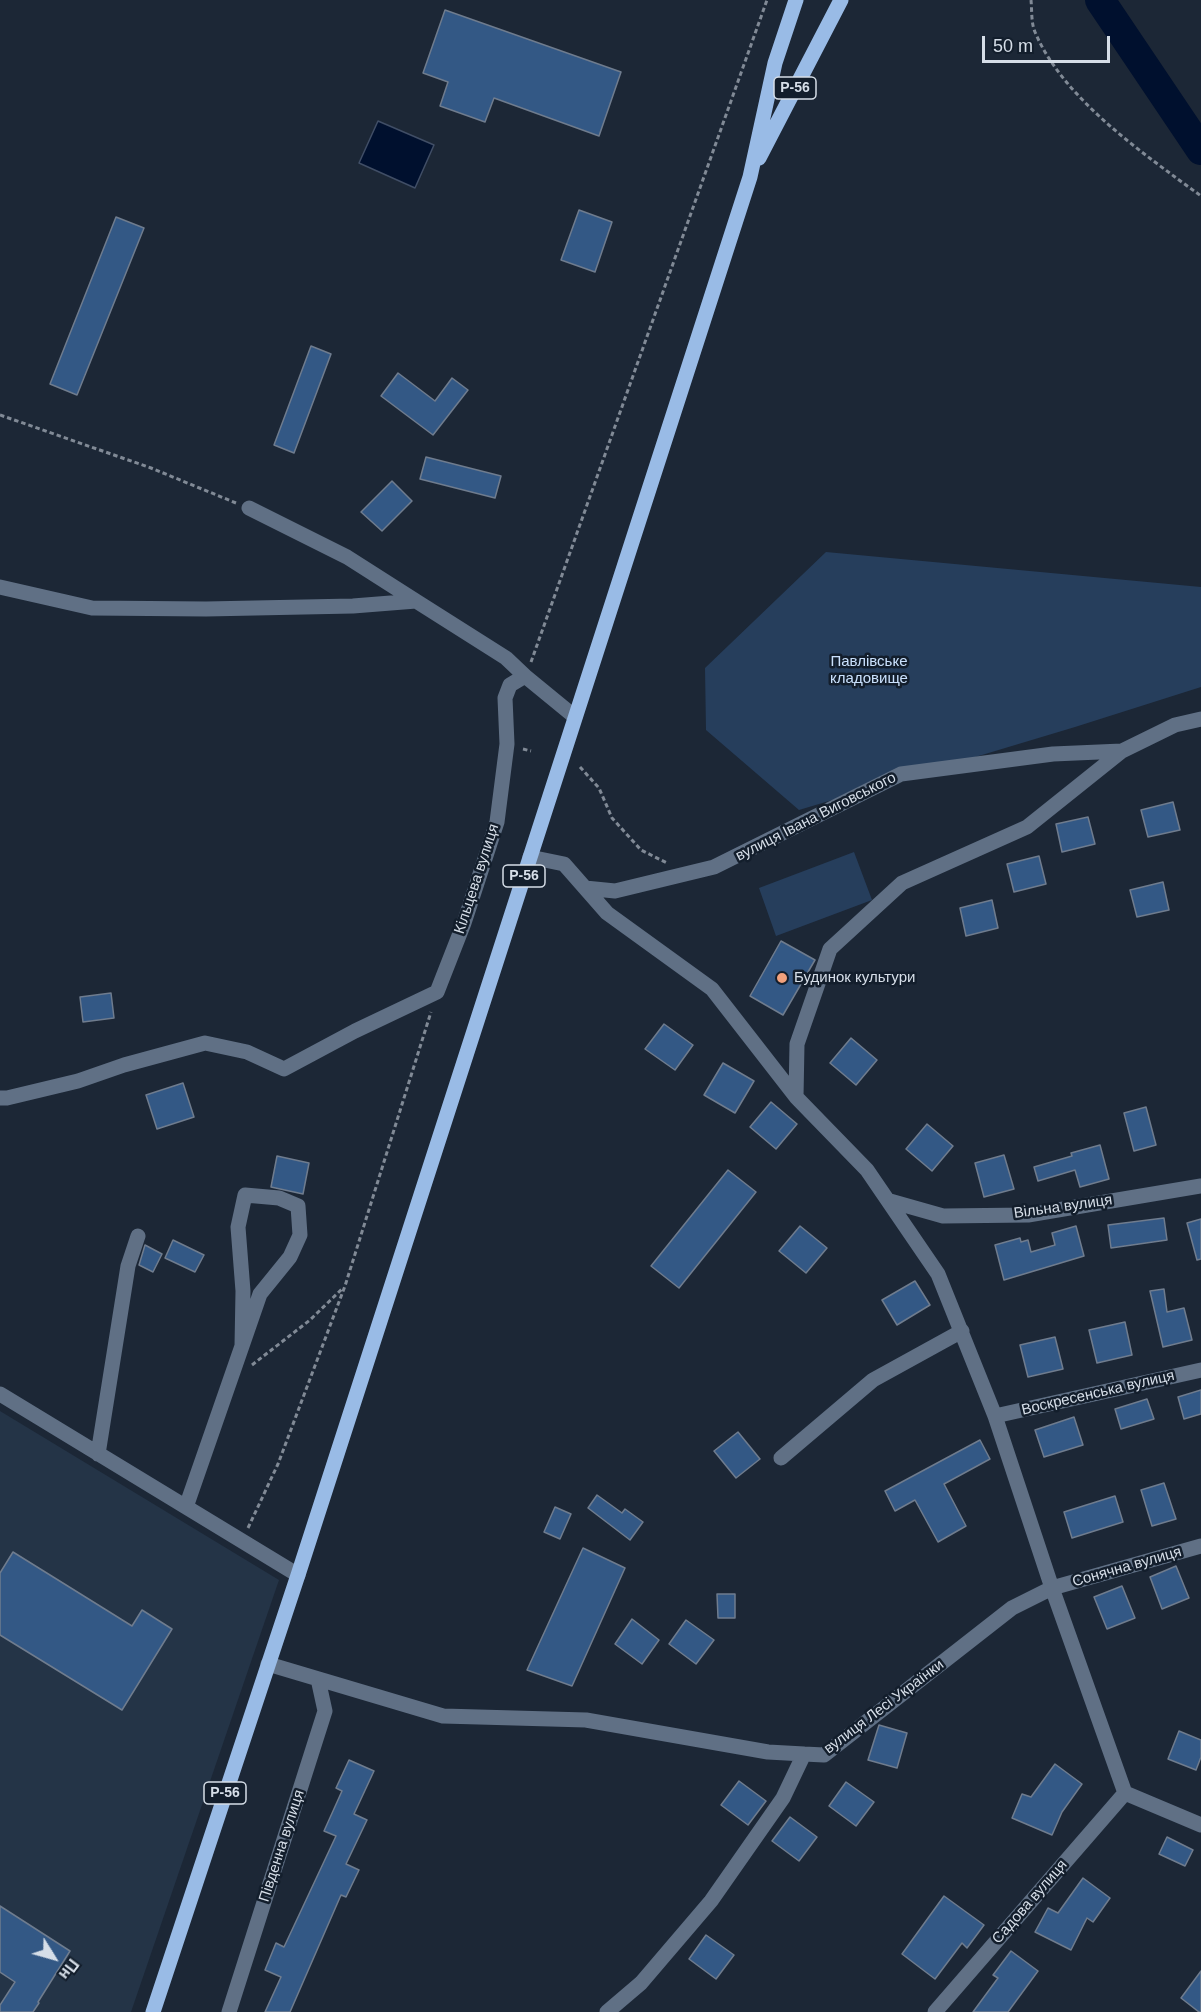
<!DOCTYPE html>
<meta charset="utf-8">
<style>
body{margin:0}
#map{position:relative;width:1201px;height:2012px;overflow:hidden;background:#1c2736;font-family:Helvetica,sans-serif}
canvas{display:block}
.north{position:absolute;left:24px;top:1928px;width:60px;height:60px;-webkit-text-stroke:4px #131e2c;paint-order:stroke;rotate:127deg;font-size:16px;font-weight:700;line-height:24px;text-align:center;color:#d6dee8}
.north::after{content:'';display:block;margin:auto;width:21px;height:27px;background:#d6dee8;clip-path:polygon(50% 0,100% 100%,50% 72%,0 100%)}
.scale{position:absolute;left:982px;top:36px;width:128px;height:27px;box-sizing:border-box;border:3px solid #d6dee8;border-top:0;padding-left:8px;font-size:18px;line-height:21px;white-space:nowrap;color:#d6dee8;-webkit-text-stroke:4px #131e2c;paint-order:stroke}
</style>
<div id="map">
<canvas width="1201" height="2012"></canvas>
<div class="north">Пн</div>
<div class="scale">50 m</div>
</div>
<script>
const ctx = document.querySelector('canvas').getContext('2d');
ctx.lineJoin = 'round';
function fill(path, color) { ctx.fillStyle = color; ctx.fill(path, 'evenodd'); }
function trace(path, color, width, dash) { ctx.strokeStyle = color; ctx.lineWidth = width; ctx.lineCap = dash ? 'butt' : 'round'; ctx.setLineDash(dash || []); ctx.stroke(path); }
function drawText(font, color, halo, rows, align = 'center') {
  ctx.font = font + ' Helvetica,sans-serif'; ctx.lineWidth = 5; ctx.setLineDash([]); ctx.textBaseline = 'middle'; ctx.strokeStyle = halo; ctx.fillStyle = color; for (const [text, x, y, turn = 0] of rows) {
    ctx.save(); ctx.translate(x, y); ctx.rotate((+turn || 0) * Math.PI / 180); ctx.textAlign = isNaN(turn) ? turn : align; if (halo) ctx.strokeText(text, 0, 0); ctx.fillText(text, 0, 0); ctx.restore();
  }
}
fill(new Path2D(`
 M 0,1411 L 279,1580 L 131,2012 L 0,2012 Z`), '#243447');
fill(new Path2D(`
 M 826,552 L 1201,587 L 1201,687 L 1075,727 L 799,810 L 706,730 L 705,668 Z
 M 854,852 L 872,900 L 776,936 L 759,888 Z`), '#263e5c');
const water = new Path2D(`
 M 378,121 L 434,145 L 415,188 L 359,163 Z`);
fill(water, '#00102e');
trace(water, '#404e66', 1.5);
trace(new Path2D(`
 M 1100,0 L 1201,150`), '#00102e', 30);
const building = new Path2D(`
 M 445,10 L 621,72 L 599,136 L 494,98 L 485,122 L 440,106 L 448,82 L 423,73 Z
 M 579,210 L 612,222 L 595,272 L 561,260 Z
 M 116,217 L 144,228 L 77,395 L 50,384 Z
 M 311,346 L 331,354 L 294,453 L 274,445 Z
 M 398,373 L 435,401 L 452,378 L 468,390 L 433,435 L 381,396 Z
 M 426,457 L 501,476 L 495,498 L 420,479 Z
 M 392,481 L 412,501 L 382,531 L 361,512 Z
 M 1173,802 L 1180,830 L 1148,837 L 1141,810 Z
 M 1088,817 L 1095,844 L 1062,852 L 1056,824 Z
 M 1039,856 L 1046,884 L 1014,892 L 1007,864 Z
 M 1163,882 L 1169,910 L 1137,917 L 1130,890 Z
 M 992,900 L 998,928 L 966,936 L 960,908 Z
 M 781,941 L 815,960 L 783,1015 L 750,996 Z
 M 111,993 L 114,1018 L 83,1022 L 80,997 Z
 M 664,1024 L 693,1045 L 675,1070 L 645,1049 Z
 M 851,1038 L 877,1060 L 856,1085 L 830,1063 Z
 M 723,1063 L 754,1081 L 735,1113 L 704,1095 Z
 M 183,1083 L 194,1117 L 157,1129 L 146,1095 Z
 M 771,1102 L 797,1124 L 776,1149 L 750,1127 Z
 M 1146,1107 L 1156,1145 L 1134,1151 L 1124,1113 Z
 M 927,1124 L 953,1146 L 932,1171 L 906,1149 Z
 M 1100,1145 L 1109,1179 L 1080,1187 L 1075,1170 L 1038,1181 L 1034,1167 L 1072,1156 L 1071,1153 Z
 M 1004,1155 L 1014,1189 L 984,1197 L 975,1163 Z
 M 277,1156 L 309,1163 L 303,1194 L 271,1187 Z
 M 728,1170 L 756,1192 L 679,1288 L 651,1266 Z
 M 1164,1218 L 1167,1240 L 1111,1248 L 1108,1225 Z
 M 1201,1219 L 1201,1259 L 1197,1260 L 1187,1223 Z
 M 800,1226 L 827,1248 L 806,1273 L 779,1251 Z
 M 1076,1226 L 1084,1256 L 1004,1280 L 995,1245 L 1020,1238 L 1021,1242 L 1028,1240 L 1031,1252 L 1055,1245 L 1052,1233 Z
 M 173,1240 L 204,1255 L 195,1272 L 165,1258 Z
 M 145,1245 L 162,1254 L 153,1272 L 139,1265 Z
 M 915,1281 L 930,1305 L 897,1325 L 882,1300 Z
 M 1164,1289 L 1167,1312 L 1184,1308 L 1192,1340 L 1163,1347 L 1150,1291 Z
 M 1125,1322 L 1132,1355 L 1097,1363 L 1089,1330 Z
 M 1055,1337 L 1063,1369 L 1028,1377 L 1020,1345 Z
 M 1201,1390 L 1201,1414 L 1184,1419 L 1178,1397 Z
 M 1147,1399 L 1154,1419 L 1121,1429 L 1115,1409 Z
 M 1074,1417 L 1083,1445 L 1044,1457 L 1035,1430 Z
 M 738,1432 L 760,1459 L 736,1478 L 714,1451 Z
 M 980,1440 L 990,1459 L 944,1484 L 966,1526 L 938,1542 L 915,1500 L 895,1511 L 885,1491 Z
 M 1164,1483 L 1176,1519 L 1152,1526 L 1141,1490 Z
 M 597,1495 L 622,1513 L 625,1509 L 643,1522 L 630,1540 L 588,1508 Z
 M 1115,1496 L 1123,1522 L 1072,1538 L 1064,1512 Z
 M 555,1507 L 571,1514 L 560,1539 L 544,1532 Z
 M 583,1548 L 625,1568 L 572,1686 L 527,1670 Z
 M 13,1552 L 132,1626 L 142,1610 L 172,1629 L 122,1710 L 0,1635 L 0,1573 Z
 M 1176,1566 L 1189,1598 L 1162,1609 L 1150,1577 Z
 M 1122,1586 L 1135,1618 L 1107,1629 L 1094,1597 Z
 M 717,1594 L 735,1594 L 735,1618 L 718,1618 Z
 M 632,1619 L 659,1640 L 642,1664 L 615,1644 Z
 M 686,1620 L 714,1640 L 696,1664 L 669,1644 Z
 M 879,1725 L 907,1733 L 897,1768 L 868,1760 Z
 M 1179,1731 L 1201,1740 L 1201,1757 L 1196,1770 L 1168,1759 Z
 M 349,1760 L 374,1771 L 354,1814 L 367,1820 L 346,1864 L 359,1870 L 346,1897 L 341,1895 L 290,2012 L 265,2012 L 281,1977 L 265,1970 L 276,1943 L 284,1947 L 336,1836 L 324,1831 L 342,1791 L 336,1788 Z
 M 1055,1764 L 1082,1784 L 1062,1812 L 1052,1835 L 1012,1818 L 1022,1794 L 1031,1797 Z
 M 739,1781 L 766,1801 L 748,1825 L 721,1805 Z
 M 846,1782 L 874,1802 L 856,1826 L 829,1806 Z
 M 790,1817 L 817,1837 L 799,1861 L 772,1841 Z
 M 1167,1837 L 1193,1850 L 1185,1866 L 1159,1854 Z
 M 1083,1878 L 1110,1898 L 1093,1922 L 1087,1918 L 1071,1950 L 1035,1932 L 1048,1908 L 1058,1913 Z
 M 944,1896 L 984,1925 L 967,1948 L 962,1943 L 935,1979 L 902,1954 Z
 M 0,1906 L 70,1951 L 38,2002 L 39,2003 L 33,2012 L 0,2012 L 0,2005 L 15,1982 L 0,1972 Z
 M 706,1935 L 734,1955 L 716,1979 L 689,1959 Z
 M 1011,1951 L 1038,1971 L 1008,2012 L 973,2012 L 998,1978 L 993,1975 Z
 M 1201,1971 L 1201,2012 L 1199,2012 L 1181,1998 Z`);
fill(building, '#335885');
trace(building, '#6f7c8e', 1.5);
trace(new Path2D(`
 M 1031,0 C 1032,10 1031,23 1035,32 C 1063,99 1144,154 1201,196
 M 0,415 L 151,468 L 236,503
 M 531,662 L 767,0
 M 523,749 L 531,751
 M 580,767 L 599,788 L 612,818 L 641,850 L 667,863
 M 252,1365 L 310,1320 L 343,1288
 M 248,1528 L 278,1464 L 345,1286 L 431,1012`), '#818a96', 3, [4.5, 3]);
trace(new Path2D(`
 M 249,508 L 347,557 L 416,601
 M 0,587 L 92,608 L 206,609 L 353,606 L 416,601 L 506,658 L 525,676 L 510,685 L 505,698 L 507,744 L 497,822 L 464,923 L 437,992 L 355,1031 L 284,1069 L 247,1052 L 205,1043 L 124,1065 L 78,1081 L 7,1098 L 0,1098
 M 525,676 L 575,717
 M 530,857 L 564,864 L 607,913 L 712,989 L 796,1097 L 867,1170 L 938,1274 L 995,1416 L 1052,1588 L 1125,1793
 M 585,888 L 615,891 L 714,867 L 901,774 L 1053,754 L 1122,751
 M 796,1097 L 797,1044 L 830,949 L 902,883 L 1027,827 L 1122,751 L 1175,725 L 1201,719
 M 890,1201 L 943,1216 L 1028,1215 L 1201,1186
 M 0,1394 L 298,1575
 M 995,1416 L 1201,1370
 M 98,1454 L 128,1266 L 138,1236
 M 781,1458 L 873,1380 L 962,1331
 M 186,1507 L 242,1346 L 243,1291 L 238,1227 L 245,1195 L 279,1198 L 298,1206 L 300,1235 L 290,1257 L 260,1294 L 242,1346
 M 268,1664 L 443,1716 L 586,1720 L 768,1752 L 804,1754
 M 1125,1793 L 1201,1825
 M 229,2012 L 325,1711 L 318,1679
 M 607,2012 L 641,1983 L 711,1901 L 783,1798 L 804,1754 L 824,1755 L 1012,1608 L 1052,1588 L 1201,1546
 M 935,2012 L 1125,1793`), '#607085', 15);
trace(new Path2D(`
 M 759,158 L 841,0
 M 153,2012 L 298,1575 L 750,177 L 775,63 L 796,0`), '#99bbe6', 15);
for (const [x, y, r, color] of [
 [782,978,6,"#f1a17d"]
]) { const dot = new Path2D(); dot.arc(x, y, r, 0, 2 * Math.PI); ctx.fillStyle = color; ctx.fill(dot); trace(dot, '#131e2c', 2); }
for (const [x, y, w] of [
 [795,88,42],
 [524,876,42],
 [225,1793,42]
]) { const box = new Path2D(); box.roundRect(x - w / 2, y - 11, w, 22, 4.5); ctx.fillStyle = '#131e2c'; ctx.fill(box); trace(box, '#d6dee8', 1.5); }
drawText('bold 14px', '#d6dee8', null, [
 ["Р-56",795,88],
 ["Р-56",524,876],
 ["Р-56",225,1793]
]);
drawText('15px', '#cae1fd', '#131e2c', [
 ["Павлівське",869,662],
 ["кладовище",869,679]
]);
drawText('15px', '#d6dee8', '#131e2c', [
 ["вулиця Івана Виговського",816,817,-27],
 ["Кільцева вулиця",477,879,-72],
 ["Вільна вулиця",1063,1207,-8],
 ["Воскресенська вулиця",1098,1393,-13],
 ["Сонячна вулиця",1127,1567,-16],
 ["вулиця Лесі Українки",884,1707,-37],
 ["Південна вулиця",282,1846,-72],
 ["Садова вулиця",1030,1902,-49]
]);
drawText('15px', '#d6dee8', '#131e2c', [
 ["Будинок культури",794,978]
], 'left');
</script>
